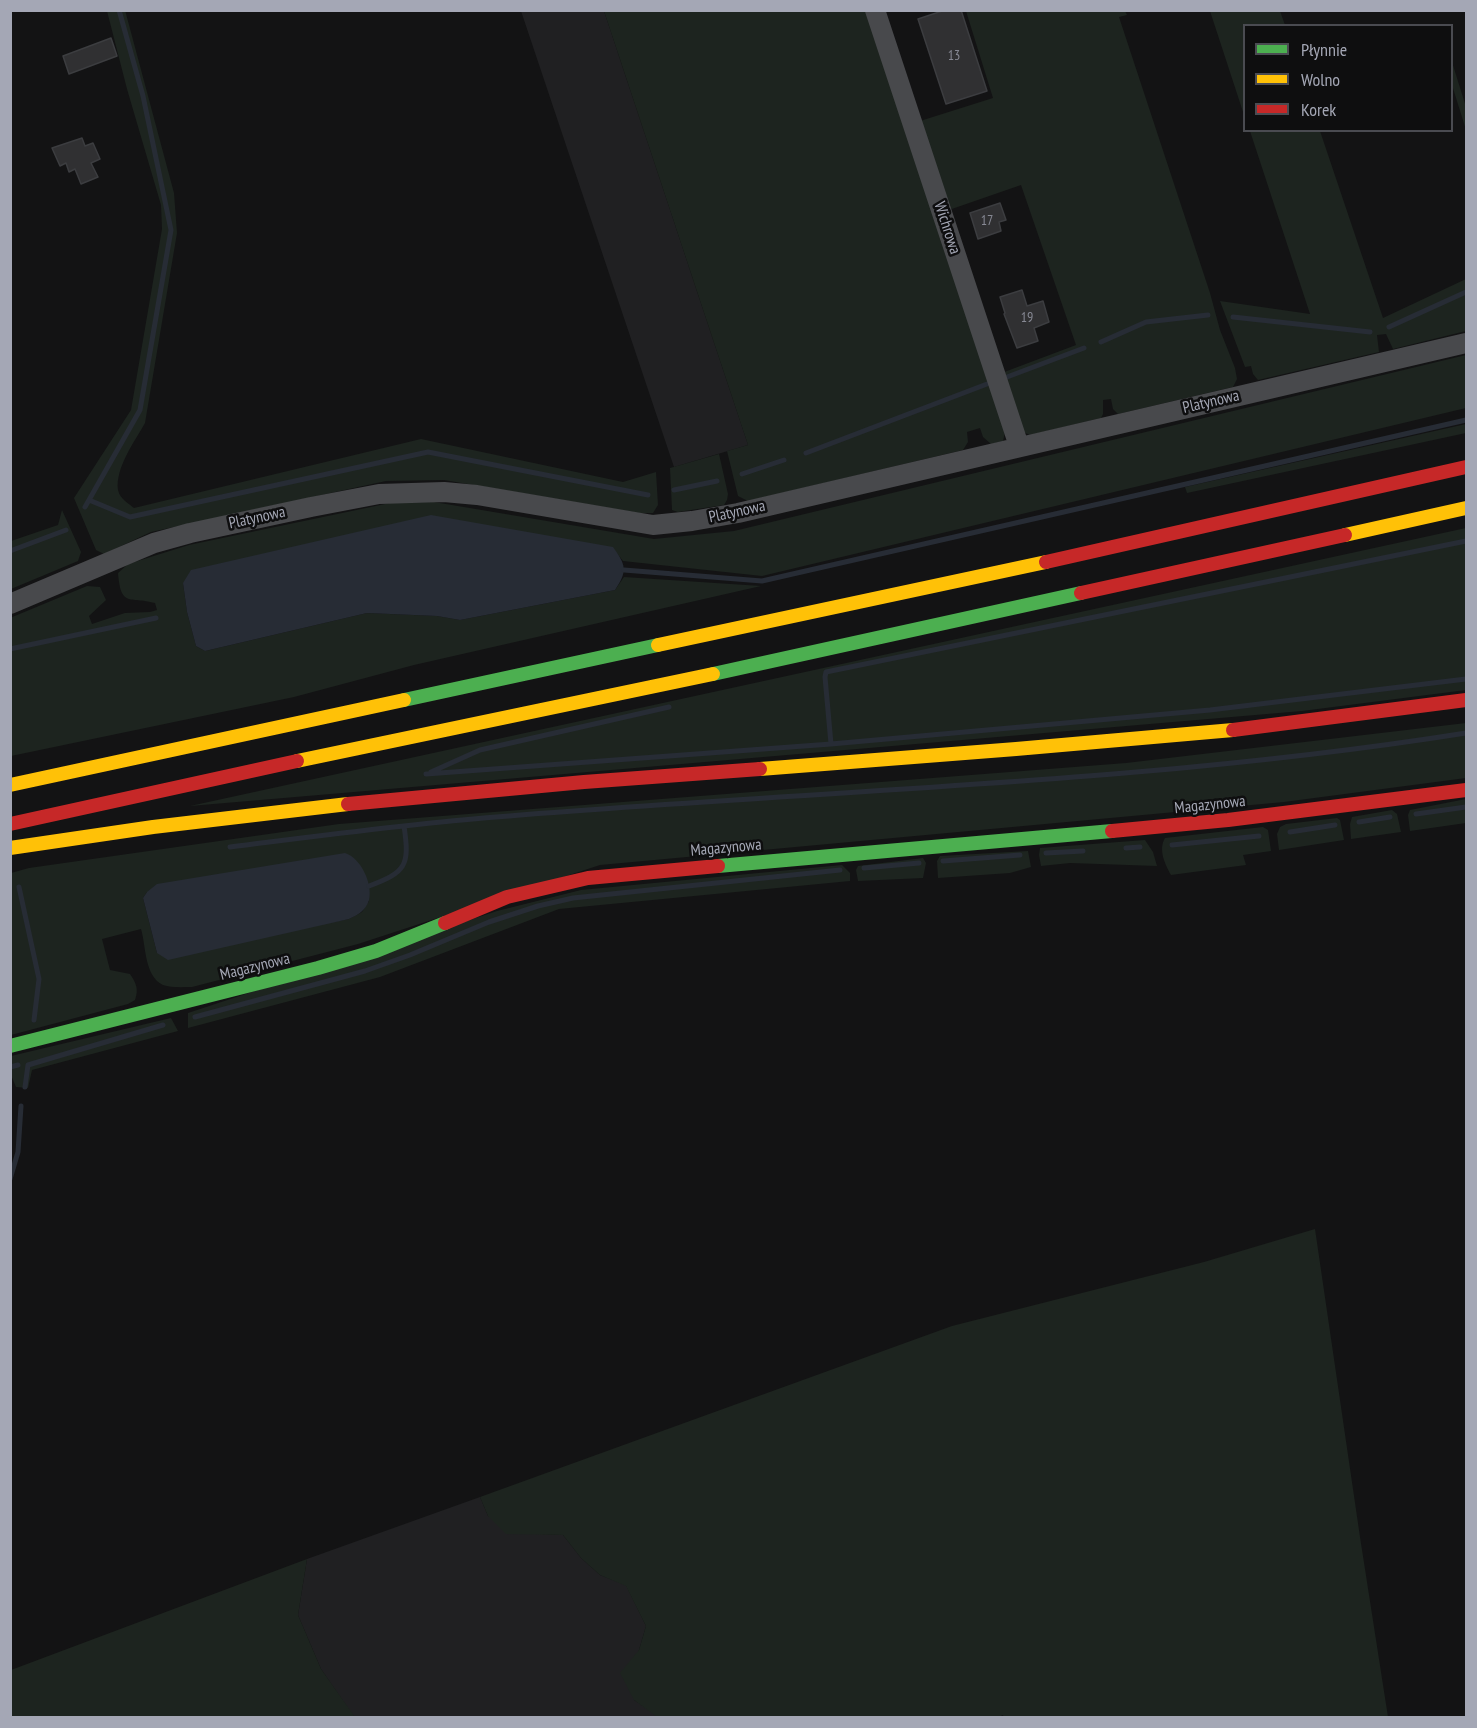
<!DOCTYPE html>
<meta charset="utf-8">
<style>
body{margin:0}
#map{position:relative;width:1477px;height:1728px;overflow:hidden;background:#131314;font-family:"PT Sans Narrow",sans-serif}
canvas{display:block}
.frame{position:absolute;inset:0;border:12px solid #a4a7b5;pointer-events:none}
.legend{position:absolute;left:1243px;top:24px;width:210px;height:108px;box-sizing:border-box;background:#0e0e0f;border:2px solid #4a4b51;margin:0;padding:8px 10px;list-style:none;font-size:18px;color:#a4a7b5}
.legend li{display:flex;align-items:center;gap:12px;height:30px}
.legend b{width:30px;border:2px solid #4a4b51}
</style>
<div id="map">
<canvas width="1477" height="1728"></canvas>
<div class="frame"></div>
<ul class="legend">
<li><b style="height:8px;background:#4caf50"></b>Płynnie</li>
<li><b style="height:8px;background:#ffc107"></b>Wolno</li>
<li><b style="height:8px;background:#c62828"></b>Korek</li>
</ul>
</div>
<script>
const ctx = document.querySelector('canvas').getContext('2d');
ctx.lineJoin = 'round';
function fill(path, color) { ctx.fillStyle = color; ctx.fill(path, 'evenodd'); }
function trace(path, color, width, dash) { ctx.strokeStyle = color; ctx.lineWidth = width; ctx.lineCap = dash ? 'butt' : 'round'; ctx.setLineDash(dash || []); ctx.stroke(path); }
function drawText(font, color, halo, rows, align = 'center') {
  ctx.font = font + ' "PT Sans Narrow",sans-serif'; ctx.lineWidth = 5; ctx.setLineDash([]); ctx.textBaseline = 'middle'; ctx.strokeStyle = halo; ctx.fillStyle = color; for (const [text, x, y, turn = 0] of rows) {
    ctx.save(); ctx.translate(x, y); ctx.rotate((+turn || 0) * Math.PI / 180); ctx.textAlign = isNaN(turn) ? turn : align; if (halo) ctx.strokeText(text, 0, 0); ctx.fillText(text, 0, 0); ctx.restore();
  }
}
fill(new Path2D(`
 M 521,11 L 604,11 L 748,445 L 674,467 Z
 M 480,1497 L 488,1516 L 542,1534 L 563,1535 L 581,1558 L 600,1575 L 626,1585 L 646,1626 L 639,1650 L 634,1700 L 655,1714 L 657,1717 L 355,1717 L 352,1714 L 321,1669 L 298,1615 L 307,1559 Z`), '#202022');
fill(new Path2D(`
 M 125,10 L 174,193 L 177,233 L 145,423 C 135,441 115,468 118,490 C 120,499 128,503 134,508 L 421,439 L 623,482 L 656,472 L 658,505 L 653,513 L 639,513 L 444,480 L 386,481 L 151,532 L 104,554 L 96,550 L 74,498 L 131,410 L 162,229 L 161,205 L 127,89 L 107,11 Z
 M 604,11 L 868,11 L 1005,432 L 1003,441 L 991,444 L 983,437 L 980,428 L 967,432 L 968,442 L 963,450 L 748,501 L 738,496 L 727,451 L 748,445 Z
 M 966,11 L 1125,11 L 1127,15 L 1119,17 L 1210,293 L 1220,330 L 1235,368 L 1237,379 L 1233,387 L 1118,414 L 1113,409 L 1111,399 L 1103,400 L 1103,414 L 1101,418 L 1030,435 L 1023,432 L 999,374 L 1076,345 L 1021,185 L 946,211 L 917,122 L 993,98 Z
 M 1210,11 L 1280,11 L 1285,25 L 1244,26 L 1244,115 Z
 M 1452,62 L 1466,107 L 1466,130 L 1452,85 Z
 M 1250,131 L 1320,131 L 1383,318 L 1466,279 L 1466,331 L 1393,349 L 1386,334 L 1377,335 L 1379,352 L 1258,380 L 1253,374 L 1251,366 L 1245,367 L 1220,301 L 1310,314 Z
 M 1466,355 L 1466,408 L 762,576 L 623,561 L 612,547 L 183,583 L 187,612 L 196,646 L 205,651 L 367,613 L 437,616 L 460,620 L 615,590 L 624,577 L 761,586 L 414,665 L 294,697 L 11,756 L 10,618 L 87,586 L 100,587 L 106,600 L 89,616 L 92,624 L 125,613 L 150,612 L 157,610 L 155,603 C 129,596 121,608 118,573 L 128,564 L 189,545 L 390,503 L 434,502 L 654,539 L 734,531 Z
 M 1466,424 L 1466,433 L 1187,493 L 1185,487 Z
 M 719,454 L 728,494 L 727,500 L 724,505 L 678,512 L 672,510 L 670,468 Z
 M 62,510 L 81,552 L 78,561 L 11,589 L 11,541 L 58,525 Z
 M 1466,528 L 1466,690 L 1302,711 L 190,806 Z
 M 1466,723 L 1466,778 L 1284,802 L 600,865 L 358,944 L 192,987 C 183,987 171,988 163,985 C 144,976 146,945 141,929 L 102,939 L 110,970 L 130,974 C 136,983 139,989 135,1000 L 128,1004 L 11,1035 L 11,873 L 29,868 L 339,824 L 1126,763 ZM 147,892 L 369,901 L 362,912 L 349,919 L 157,953 L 143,898 Z
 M 1466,799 L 1466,823 L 1410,831 L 1408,815 L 1410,810 Z
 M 1392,810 L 1397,814 L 1401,832 L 1351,839 L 1350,824 L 1352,817 Z
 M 1337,818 L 1340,820 L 1344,840 L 1279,850 L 1277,834 L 1280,827 L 1286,824 Z
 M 1263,827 L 1268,830 L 1271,851 L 1243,855 L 1246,865 L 1171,875 C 1165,864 1158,850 1165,838 Z
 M 1145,840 L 1153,852 L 1157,866 L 1070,863 L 1041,866 L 1039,855 L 1040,848 Z
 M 1028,851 L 1031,867 L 1010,873 L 938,878 L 937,861 L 940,856 Z
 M 923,858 L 926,863 L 923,878 L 858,881 L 856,870 L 858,866 Z
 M 842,865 L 850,873 L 850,881 L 559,909 L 380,977 L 188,1028 L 188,1013 L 497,911 L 581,890 Z
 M 171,1018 L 178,1031 L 32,1070 L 28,1088 L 16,1087 L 11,1075 L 11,1056 Z
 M 1315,1229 L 1360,1537 L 1388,1717 L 1004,1718 L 1003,1715 L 996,1718 L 657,1717 L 634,1700 L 620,1673 L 639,1650 L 646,1626 L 626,1586 L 600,1575 L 581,1558 L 563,1535 L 506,1534 L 488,1516 L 480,1497 L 952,1326 L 1204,1262 Z
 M 307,1559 L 298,1615 L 321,1669 L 355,1717 L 11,1717 L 11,1670 Z`), '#1d241f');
fill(new Path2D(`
 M 431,515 L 613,547 C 626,565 628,571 615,590 L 460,620 L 437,616 L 367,613 L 205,651 L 196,646 L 187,612 L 183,583 L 191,570 Z
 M 345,853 C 361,858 373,884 369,900 C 366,911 357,915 349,919 L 168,960 L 157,953 L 143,898 L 147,892 L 157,884 Z`), '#272c35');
trace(new Path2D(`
 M 1233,317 L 1370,332
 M 1389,327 L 1466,292
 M 1101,342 L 1146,322 L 1208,315
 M 1007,377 L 1084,348
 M 806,453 L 987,384
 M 742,474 L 784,460
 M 674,490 L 717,481
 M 89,500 L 130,517 L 428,452 L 648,495
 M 85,507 L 140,410 L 171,230 L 143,96 L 119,10
 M 10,551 L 66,530
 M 624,570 L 762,581 L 1466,420
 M 10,649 L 156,618
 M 831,744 L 825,677 L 826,672 L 1466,541
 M 431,772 L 480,750 L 669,707
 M 426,774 L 831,744 L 1210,710 L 1466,679
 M 1416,814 L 1466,807
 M 1359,822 L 1390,817
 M 1290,832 L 1335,825
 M 1172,845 L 1259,836
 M 230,847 C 318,836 407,824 496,817 C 820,790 1145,784 1466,733
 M 1126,848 L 1140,847
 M 1046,853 L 1083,851
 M 943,861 L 1020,855
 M 864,868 L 919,863
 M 369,886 C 406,872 410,866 404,826
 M 19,887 L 39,979 L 34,1020
 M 195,1017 L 365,971 L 410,955 L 489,922 L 538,906 L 573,898 L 840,870
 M 10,1067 L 18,1065
 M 25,1087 L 28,1065 L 163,1025
 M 10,1179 L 18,1152 L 21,1106`), '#272c35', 5);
const building = new Path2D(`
 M 945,10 L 961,10 L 987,91 L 946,104 L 918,19 Z
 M 111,38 L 117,56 L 69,74 L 63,56 Z
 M 82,138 L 85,146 L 93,143 L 100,159 L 91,163 L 98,177 L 81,184 L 75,169 L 69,172 L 66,163 L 60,166 L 52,148 Z
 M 1000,203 L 1006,220 L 999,222 L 1001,231 L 978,239 L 970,213 Z
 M 1022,290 L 1027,306 L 1043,301 L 1049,322 L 1034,328 L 1038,341 L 1017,348 L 1004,314 L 1005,313 L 1000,297 Z`);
fill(building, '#303032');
trace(building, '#3c3d40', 1.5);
trace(new Path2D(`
 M 875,10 L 1019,446
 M 10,604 L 154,543 L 190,533 L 311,507 L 379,494 L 444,492 L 477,495 L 653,525 L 692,521 L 738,513 L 1466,343`), '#48494c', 20);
trace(new Path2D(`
 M 713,674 L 1081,593
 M 404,700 L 658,645
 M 718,866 L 1112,831
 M 10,1046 L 318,968 L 376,951 L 445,923`), '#4caf50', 14);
trace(new Path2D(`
 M 1345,535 L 1466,508
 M 658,645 L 1046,562
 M 297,761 L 713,674
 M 760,769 L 1016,749 L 1233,730
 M 10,785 L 404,700
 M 10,848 L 153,827 L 348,804`), '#ffc107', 14);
trace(new Path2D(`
 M 1046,562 L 1466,467
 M 1081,593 L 1345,535
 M 1233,730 L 1466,700
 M 348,804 L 584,782 L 760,769
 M 10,824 L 297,761
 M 1112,831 L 1228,820 L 1466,790
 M 445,923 L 507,897 L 588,878 L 718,866`), '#c62828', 14);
drawText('14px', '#878994', null, [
 ["13",954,56],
 ["17",987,221],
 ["19",1027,318]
]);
drawText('16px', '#a4a7b5', '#0e0e0f', [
 ["Wichrowa",947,228,72],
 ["Platynowa",1211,402,-13],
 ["Platynowa",737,512,-12],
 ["Platynowa",257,518,-12],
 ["Magazynowa",1210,805,-6],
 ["Magazynowa",726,848,-5],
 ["Magazynowa",255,967,-14]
]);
</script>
